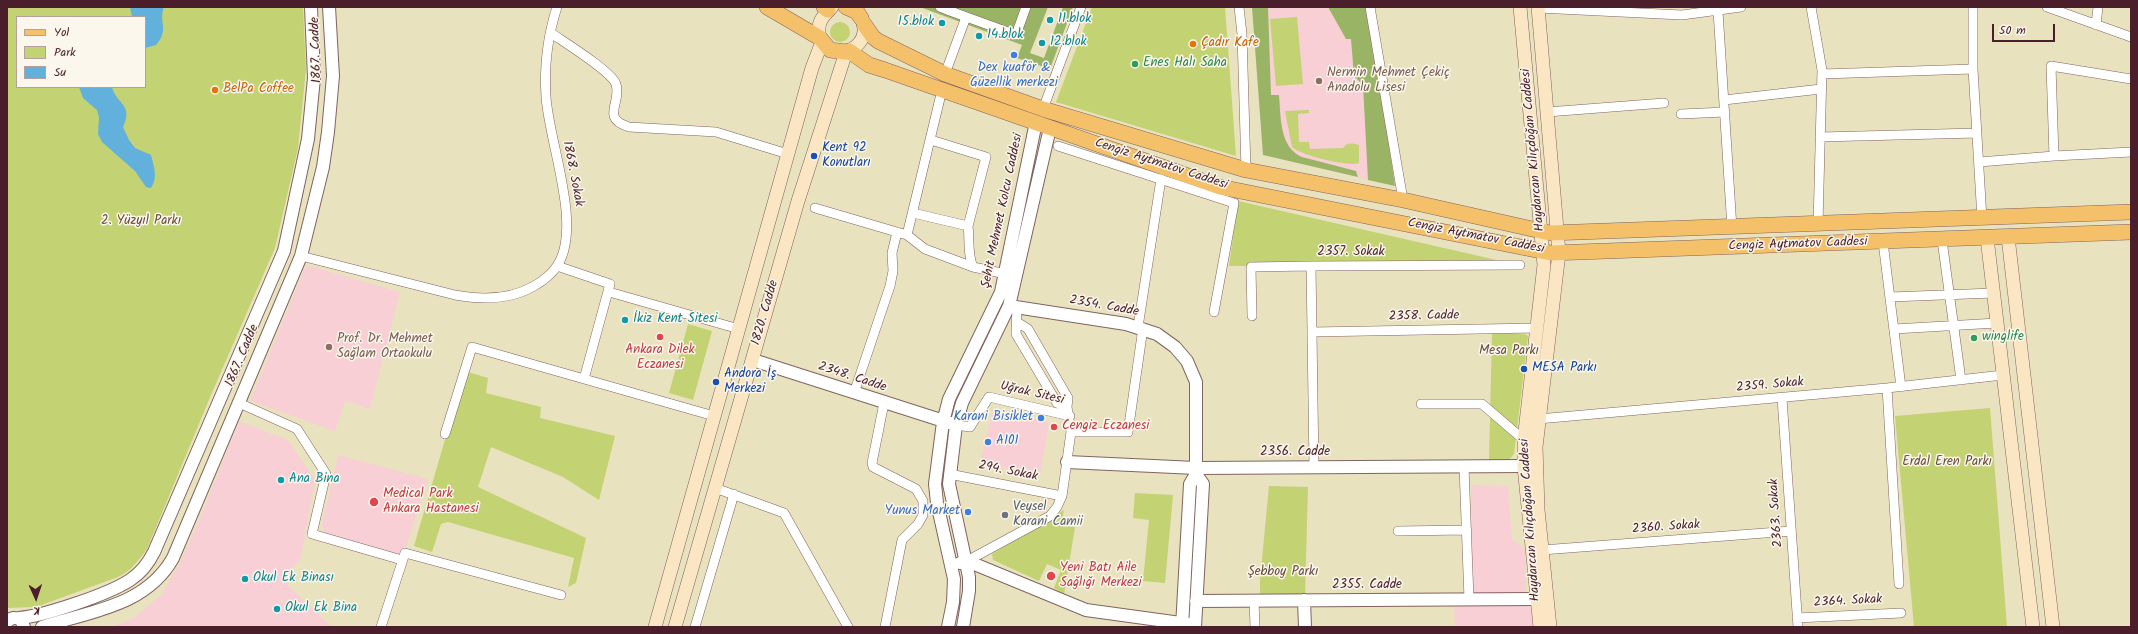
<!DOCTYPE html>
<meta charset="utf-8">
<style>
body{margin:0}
#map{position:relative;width:2138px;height:634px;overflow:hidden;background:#e9e2bf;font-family:Kalam,sans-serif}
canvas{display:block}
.frame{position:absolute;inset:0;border:8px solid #4a1f2b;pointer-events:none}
.legend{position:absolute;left:16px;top:16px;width:130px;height:72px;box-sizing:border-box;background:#fbf7ec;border:1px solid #b4a19f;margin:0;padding:5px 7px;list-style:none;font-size:12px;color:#4a1f2b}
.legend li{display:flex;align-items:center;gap:8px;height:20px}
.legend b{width:20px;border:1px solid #b4a19f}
.north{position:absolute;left:16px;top:578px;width:40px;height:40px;-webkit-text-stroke:3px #fbf7ec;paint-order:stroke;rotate:177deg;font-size:11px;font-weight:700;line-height:16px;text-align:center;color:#4a1f2b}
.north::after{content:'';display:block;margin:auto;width:14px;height:18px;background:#4a1f2b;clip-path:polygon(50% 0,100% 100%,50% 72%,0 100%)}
.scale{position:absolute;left:1992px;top:24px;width:63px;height:18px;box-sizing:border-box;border:2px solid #4a1f2b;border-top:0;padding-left:5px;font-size:12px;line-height:14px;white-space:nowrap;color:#4a1f2b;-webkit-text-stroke:3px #fbf7ec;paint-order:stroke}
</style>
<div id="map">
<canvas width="2138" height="634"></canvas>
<div class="frame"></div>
<ul class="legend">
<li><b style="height:5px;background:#f4c16a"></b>Yol</li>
<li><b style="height:11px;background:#c3d273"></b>Park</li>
<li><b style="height:11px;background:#62b1dc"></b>Su</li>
</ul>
<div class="north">K</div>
<div class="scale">50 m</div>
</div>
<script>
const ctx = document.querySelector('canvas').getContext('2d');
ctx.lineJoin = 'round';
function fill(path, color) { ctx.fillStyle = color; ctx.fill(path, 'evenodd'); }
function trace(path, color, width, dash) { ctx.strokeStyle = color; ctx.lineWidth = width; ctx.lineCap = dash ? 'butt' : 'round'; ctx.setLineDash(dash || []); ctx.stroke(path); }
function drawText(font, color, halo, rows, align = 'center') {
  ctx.font = font + ' Kalam,sans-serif'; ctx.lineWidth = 3; ctx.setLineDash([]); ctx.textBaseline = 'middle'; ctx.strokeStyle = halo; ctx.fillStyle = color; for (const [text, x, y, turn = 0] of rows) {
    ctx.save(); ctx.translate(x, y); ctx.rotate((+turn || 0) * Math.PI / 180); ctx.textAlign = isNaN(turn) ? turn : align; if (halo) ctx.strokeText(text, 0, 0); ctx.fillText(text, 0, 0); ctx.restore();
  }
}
fill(new Path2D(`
 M 1252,7 L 1369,7 L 1395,186 L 1263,155 Z
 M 306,265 L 400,292 L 370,409 L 345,401 L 335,431 L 250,401 Z
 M 993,409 L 1049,423 L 1040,475 L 980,464 Z
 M 239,421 L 288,440 L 315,480 L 301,558 L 282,580 L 332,627 L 110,627 L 133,619 L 162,594 L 180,563 L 204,509 Z
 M 338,455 L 428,479 L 403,556 L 326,533 L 323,530 L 322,525 Z
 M 1471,485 L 1508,486 L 1512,540 L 1525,548 L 1526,594 L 1472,596 Z
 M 1527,605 L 1531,608 L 1533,627 L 1455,627 L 1454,606 Z`), '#f7cfd5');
fill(new Path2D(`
 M 7,7 L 303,7 L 306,69 L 298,148 L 275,248 L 211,395 L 147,549 C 138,561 131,571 118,577 L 36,607 L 7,608 ZM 17,17 L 145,17 L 145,87 L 17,87 Z
 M 1092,7 L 1225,7 L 1236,156 L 1056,102 Z
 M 1297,17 L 1303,84 L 1276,86 L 1270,19 Z
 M830 32a10 10 0 1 1 20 0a10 10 0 1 1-20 0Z
 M 1309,110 L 1309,113 L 1298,114 L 1299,142 L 1309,142 L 1310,149 L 1343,148 C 1347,142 1352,143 1359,145 L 1359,163 C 1348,167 1300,155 1292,147 L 1285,111 Z
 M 1238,201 L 1514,264 L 1229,266 Z
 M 688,324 L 712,331 L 693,400 L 669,393 Z
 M 1492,333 L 1525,334 L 1528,336 L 1514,454 L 1509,460 L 1489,460 Z
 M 465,371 L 488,378 L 486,393 L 541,407 L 540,418 L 615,436 L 599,500 L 563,477 L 491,447 L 478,487 L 586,538 L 576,583 L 568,587 L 574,558 L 448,522 L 441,524 L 432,552 L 414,546 Z
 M 1990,408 L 2007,627 L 1914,627 L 1895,416 Z
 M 1269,486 L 1308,487 L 1305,596 L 1260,596 L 1260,580 Z
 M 1135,493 L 1173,495 L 1165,583 L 1143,581 L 1149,520 L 1133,518 Z
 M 1064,510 L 1061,526 L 1075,527 L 1064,595 L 1054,588 L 1061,570 L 1047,564 L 1039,581 L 993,560 L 992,554 Z`), '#c3d273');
fill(new Path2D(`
 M 920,7 L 1048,7 L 1030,53 L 1044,58 L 1063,7 L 1073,7 L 1050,69 L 1017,58 L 1022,45 Z
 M 1252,7 L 1268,7 L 1271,95 L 1279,95 C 1281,117 1279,147 1302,157 L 1356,171 L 1358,177 L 1263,155 Z
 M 1328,7 L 1369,7 L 1395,186 L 1368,180 L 1363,85 L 1354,76 L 1351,39 L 1346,39 Z`), '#9ab465');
fill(new Path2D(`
 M 130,7 L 164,7 C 158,23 170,29 156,45 L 145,48 L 145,17 L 132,17 Z
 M 79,87 L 112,87 C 116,104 134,104 123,127 L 129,140 L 135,148 L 151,155 C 154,167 158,177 151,188 L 146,187 L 135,171 L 102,142 L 98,134 L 99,117 L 97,110 L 83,98 Z`), '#62b1dc');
const minor = new Path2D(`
 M 940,7 L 950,11
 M 952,7 L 950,11 L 1016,35 L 1026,7
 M 1239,7 L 1242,34 L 1246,170
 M 1370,7 L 1403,200
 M 1811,7 L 1822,70 L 1818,225
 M 1973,7 L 1973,69 L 1982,219
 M 2047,7 L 2131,37
 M 1538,8 L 1682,15 L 1741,7
 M 1718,11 L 1732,228
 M 2096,25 L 2098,7
 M 551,33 C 564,42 611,71 616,84 C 622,103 600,118 629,127 L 716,132 L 788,154
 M 945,74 L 966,17
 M 1822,74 L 1973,69
 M 1724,100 L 1821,89
 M 1043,109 L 1081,7
 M 1547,112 L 1664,103
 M 1681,114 L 1725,112
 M 1820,137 L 1977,133
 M 1058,146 L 1234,203 L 1214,312
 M 2054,156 L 2131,152
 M 1979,162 L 2054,156 L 2051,66 L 2131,79
 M 815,208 L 907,235 L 942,90
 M 913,213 L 968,226 L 986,157 L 931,140
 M 968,226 C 970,240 967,254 973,267 L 1006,274
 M 907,235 L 925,249 L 973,267
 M 1942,240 L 1961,380
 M 1883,242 L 1901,387
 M 301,256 L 455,295 C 482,300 510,300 534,286 C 543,281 551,275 557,266 C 583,227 549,143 546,97 C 544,67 548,35 557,7
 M 557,266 L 610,284 L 584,379
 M 609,292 L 739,329
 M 1890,297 L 1994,293
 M 1017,307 L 1016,334 L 1057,403 L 1067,407
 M 1252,316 L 1251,267 L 1311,266
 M 1138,327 L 1161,179
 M 1894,329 L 1997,323
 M 1312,332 L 1537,328
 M 1887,388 L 1899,584
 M 854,393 L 890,286 L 893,271 L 892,253 L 897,232
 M 1782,398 L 1798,627
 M 239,403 L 297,429 L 326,474 L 312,534 L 402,560
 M 884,403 L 872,463 L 873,467 L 916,489 L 923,501 L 923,515 L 918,524 L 902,540 L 885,627
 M 1421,404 L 1482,404 L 1524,440
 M 1538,419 L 1887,388 L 2003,375
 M 956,425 L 970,427 L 989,397 L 1070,416
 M 1071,432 L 1128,432 L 1143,328
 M 445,434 L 472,347 L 714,416
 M 1314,467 L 1311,266 L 1520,265
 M 1464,467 L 1469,599
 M 949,474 L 1062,496 L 1071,432 L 1067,407 L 1068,398 L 1028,329 L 1017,322
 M 715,488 L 784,513 L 848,627
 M 1398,531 L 1467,530
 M 1542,550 L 1791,531
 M 967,561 L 1050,516 L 1057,507 L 1062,496
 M 1254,600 L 1255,627
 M 1797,618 L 1901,613
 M 381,627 L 405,553 L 561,595
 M 695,627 L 734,494`);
const tertiary = new Path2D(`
 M 1009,306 L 1126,324 L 1157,334 L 1175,347 L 1187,361 L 1196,382 L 1196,474 L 1203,484 L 1195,627
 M 753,360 L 950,423
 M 1067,462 L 1196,468 L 1524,466
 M 960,563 L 967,561 L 1086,610 L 1195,625
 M 1304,600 L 1305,627
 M 1196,601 L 1537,599
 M 19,618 C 44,616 109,594 130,580 C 141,573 148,564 154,552 L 284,251 L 308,139 L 314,78 L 311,7
 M 7,622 C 11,617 16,617 21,620 L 24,627
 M 42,627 C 91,611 146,606 173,558 L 301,256 L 323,167 L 328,132 L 333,76 L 329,7
 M 948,627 L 953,602 L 954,579 L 937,503 L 935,484 L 943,422 L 949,399 L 1001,292 L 1036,122
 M 963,627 L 969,591 L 969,577 L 949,484 L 956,425 L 962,403 L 1009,306 L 1050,128
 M 1182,627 L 1190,484 L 1196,474`);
const secondary = new Path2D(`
 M 1520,7 L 1544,265 L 1524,440 L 1524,466 L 1540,627
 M 1538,7 L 1559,253 L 1536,447 L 1538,510 L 1550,627
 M 820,38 C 816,23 822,17 832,7
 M 2008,237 L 2053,627
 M 1987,238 L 2033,627
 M 655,627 L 812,68 L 822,42
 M 675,627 L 798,201 L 846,52 C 861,46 868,34 862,19`);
const primary = new Path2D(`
 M 767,7 L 820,38 L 830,50 L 846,52
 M 824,7 L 828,10
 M 846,7 L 857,12 L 861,18
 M 864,24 L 873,37 L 878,41 L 945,74 L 1043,109 L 1246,170 L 1403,200 L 1550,233 L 2131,212
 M 849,51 L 869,65 L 885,70 L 1220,187 L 1551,253 L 2131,232`);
trace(minor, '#82635f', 10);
trace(tertiary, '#82635f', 14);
trace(secondary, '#82635f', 14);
trace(primary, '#82635f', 16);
trace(minor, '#fff', 9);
trace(tertiary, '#fff', 12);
trace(secondary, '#fbe6c3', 13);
trace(primary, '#f4c16a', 15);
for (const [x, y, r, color] of [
 [1050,20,4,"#0f9aa8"],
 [942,23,4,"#0f9aa8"],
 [979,36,4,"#0f9aa8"],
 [1042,43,4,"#0f9aa8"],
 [1193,44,4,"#e8710a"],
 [1014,55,4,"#3f7fe0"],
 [1135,64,4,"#2e9e5b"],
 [1319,81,4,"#8d6e63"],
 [215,90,4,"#e8710a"],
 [814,156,4,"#1a4fb4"],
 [625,320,4,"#0f9aa8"],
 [660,337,4,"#e0444e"],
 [1974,338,4,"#2e9e5b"],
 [329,347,4,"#8d6e63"],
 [1524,369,4,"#1a4fb4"],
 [716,382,4,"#1a4fb4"],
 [1041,418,4,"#3f7fe0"],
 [1054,427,4,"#e0444e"],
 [988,442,4,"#3f7fe0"],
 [281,480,4,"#0f9aa8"],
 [374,502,5,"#e0444e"],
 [968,512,4,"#3f7fe0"],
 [1005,515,4,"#6b7280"],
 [1051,576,5,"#e0444e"],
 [245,579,4,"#0f9aa8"],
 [277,609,4,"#0f9aa8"]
]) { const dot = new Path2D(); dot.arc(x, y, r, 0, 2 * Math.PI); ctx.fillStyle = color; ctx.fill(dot); trace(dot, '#fbf7ec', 1.5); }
drawText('13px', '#0d838f', '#fbf7ec', [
 ["11.blok",1058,20],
 ["15.blok",934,23,"right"],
 ["14.blok",987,36],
 ["12.blok",1050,43],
 ["İkiz Kent Sitesi",633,320],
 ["Ana Bina",289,480],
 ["Okul Ek Binası",253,579],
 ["Okul Ek Bina",285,609]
], 'left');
drawText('13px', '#c56008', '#fbf7ec', [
 ["Çadır Kafe",1201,44],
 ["BelPa Coffee",223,90]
], 'left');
drawText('13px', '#4a1f2b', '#fbf7ec', [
 ["1867. Cadde",317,50,-92],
 ["Haydarcan Kılıçdoğan Caddesi",1534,150,-95],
 ["Cengiz Aytmatov Caddesi",1161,165,18],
 ["1868. Sokak",572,174,79],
 ["Şehit Mehmet Kolcu Caddesi",1003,211,-78],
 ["Cengiz Aytmatov Caddesi",1476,237,11],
 ["Cengiz Aytmatov Caddesi",1798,245,-2],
 ["2357. Sokak",1351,253],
 ["2354. Cadde",1104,307,10],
 ["1820. Cadde",766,313,-74],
 ["2358. Cadde",1424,317,-1],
 ["1867. Cadde",243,356,-67],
 ["2348. Cadde",852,378,18],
 ["2359. Sokak",1770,386,-5],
 ["Uğrak Sitesi",1032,394,13],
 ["2356. Cadde",1295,453],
 ["294. Sokak",1008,472,11],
 ["2363. Sokak",1777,513,-94],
 ["Haydarcan Kılıçdoğan Caddesi",1531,520,-94],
 ["2360. Sokak",1666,528,-4],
 ["2355. Cadde",1367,586],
 ["2364. Sokak",1848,602,-3]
]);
drawText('13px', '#27864d', '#fbf7ec', [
 ["Enes Halı Saha",1143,64],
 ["winglife",1982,338]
], 'left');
drawText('13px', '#366cbe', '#fbf7ec', [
 ["Dex kuaför &",1014,69,"center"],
 ["Güzellik merkezi",1014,84,"center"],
 ["Karani Bisiklet",1033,418],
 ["A101",996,442,"left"],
 ["Yunus Market",960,512]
], 'right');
drawText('13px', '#785e54', '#fbf7ec', [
 ["Nermin Mehmet Çekiç",1327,74],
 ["Anadolu Lisesi",1327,89],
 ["Prof. Dr. Mehmet",337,340],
 ["Sağlam Ortaokulu",337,355]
], 'left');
drawText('13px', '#164399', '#fbf7ec', [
 ["Kent 92",822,149],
 ["Konutları",822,164],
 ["MESA Parkı",1532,369],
 ["Andora İş",724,375],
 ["Merkezi",724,390]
], 'left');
drawText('13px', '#684c3d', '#fbf7ec', [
 ["2. Yüzyıl Parkı",141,222],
 ["Mesa Parkı",1509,352],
 ["Erdal Eren Parkı",1947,463],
 ["Şebboy Parkı",1283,573]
]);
drawText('13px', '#be3a42', '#fbf7ec', [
 ["Ankara Dilek",660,351,"center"],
 ["Eczanesi",660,366,"center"],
 ["Cengiz Eczanesi",1062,427],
 ["Medical Park",383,495],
 ["Ankara Hastanesi",383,510],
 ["Yeni Batı Aile",1060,569],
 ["Sağlığı Merkezi",1060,584]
], 'left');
drawText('13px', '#5b616d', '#fbf7ec', [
 ["Veysel",1013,508],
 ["Karani Camii",1013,523]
], 'left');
</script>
